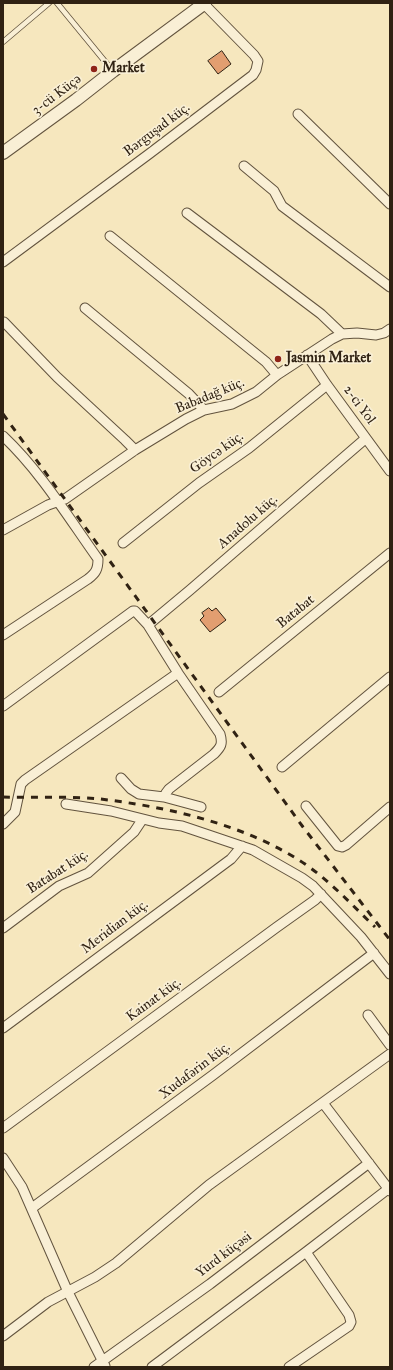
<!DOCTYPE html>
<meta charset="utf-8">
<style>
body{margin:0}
#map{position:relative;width:393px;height:1370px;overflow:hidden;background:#f6e7be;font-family:"IM FELL Great Primer",serif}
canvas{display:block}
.frame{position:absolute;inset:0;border:4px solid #302213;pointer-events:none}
</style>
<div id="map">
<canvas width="393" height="1370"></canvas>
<div class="frame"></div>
</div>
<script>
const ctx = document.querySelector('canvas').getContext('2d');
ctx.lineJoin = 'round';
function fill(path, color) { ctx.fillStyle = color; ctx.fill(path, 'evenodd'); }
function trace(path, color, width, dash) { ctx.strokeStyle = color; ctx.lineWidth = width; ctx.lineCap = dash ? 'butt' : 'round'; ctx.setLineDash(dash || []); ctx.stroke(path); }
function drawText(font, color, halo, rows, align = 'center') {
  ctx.font = font + ' "IM FELL Great Primer",serif'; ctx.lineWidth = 3.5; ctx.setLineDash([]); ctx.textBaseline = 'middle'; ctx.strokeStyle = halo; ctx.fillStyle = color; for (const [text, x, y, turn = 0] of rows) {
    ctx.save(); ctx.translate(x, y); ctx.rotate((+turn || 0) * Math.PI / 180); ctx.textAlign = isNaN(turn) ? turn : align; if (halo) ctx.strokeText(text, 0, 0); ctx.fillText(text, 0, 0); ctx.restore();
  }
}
const building = new Path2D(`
 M 222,51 L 231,64 L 218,74 L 208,61 Z
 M 209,608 L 212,611 L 216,608 L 226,620 L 210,632 L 200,620 L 204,616 L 202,613 Z`);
fill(building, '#e29e70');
trace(building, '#302213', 1);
const service = new Path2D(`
 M 57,3 L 112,70
 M 3,42 L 49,3`);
const minor = new Path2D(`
 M 298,114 L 390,204
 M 244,166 L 274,191 L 282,206 L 390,287
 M 187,213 L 321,314 L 342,334
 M 110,236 L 266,362 L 277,375
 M 3,262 L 149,154 L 253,75 L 256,70 L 258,61 L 254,55 L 204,4
 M 85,308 L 189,394 L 204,410
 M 4,322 L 57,377 L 125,440 L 135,450
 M 307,355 L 327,385 L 390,471
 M 3,436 C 41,472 68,517 98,559 C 98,569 96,573 88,579 L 3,635
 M 3,530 L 48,505 L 65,499 L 135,450 L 186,419 L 204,410 L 232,404 L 256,392 L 277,375 L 332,339 L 342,334 L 357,333 L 376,335 L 384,333 L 390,329
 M 123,543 L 199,483 L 249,448 L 327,385
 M 148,625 L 190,590 L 365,439
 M 219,692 L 390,553
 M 3,706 L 133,611 L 135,611 L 148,625 L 178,673 L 220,734 C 223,744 221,747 214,754 L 169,789 L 166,793 L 164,797
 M 282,767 L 390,677
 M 121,778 L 131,789 L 139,794 L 164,797 L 201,807
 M 66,804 L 111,811 L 159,823 L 182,826 L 253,850 L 302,878 L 313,886 L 361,937 L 390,974
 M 306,806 L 338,846 L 342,847 L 346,845 L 390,807
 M 3,824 L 15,812 L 21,784 L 25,780 L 178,673
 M 3,928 L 59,886 L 88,873 L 134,832 L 142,820
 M 368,1015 L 390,1045
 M 3,1028 L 231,859 L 242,846
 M 323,1103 L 390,1191
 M 3,1128 L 277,927 L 315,900 L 321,894
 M 3,1158 L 22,1187 L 68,1292 L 105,1366
 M 32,1208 L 213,1075 L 374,953
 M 3,1336 L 48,1302 L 95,1277 L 116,1263 L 209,1185 L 390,1054
 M 94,1367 L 210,1284 L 369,1163
 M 152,1367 L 306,1252 L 388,1189
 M 289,1367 L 349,1326 L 351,1322 L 349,1315 L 306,1252`);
const tertiary = new Path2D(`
 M 3,153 L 76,100 L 113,71 L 205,3`);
trace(service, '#62533e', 6);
trace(minor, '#62533e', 11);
trace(tertiary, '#62533e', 14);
trace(service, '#f9efd5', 4.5);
trace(minor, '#f9efd5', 9);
trace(tertiary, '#f9efd5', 12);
trace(new Path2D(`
 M 3,414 L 303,827 L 390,940
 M 3,797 C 34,798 69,796 100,799 C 169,807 247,825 305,864 C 331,882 352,905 375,927`), '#302213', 3, [7, 7]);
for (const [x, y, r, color] of [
 [94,69,4,"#8f2418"],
 [278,359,4,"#8f2418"]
]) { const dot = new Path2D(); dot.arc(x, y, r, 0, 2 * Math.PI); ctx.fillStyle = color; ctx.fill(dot); trace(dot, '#f9efd5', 1.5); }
drawText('bold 14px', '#302213', '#f9efd5', [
 ["Market",102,69],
 ["Jasmin Market",286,359]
], 'left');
drawText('14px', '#302213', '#f9efd5', [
 ["3-cü Küçə",57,95,-37],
 ["Bərguşad küç.",157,130,-37],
 ["Babadağ küç.",210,396,-22],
 ["2-ci Yol",359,405,54],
 ["Göycə küç.",217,453,-35],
 ["Anadolu küç.",248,522,-41],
 ["Batabat",296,612,-39],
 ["Batabat küç.",58,872,-33],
 ["Meridian küç.",115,927,-37],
 ["Kainat küç.",154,1000,-36],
 ["Xudafərin küç.",195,1071,-37],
 ["Yurd küçəsi",224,1255,-37]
]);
</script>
